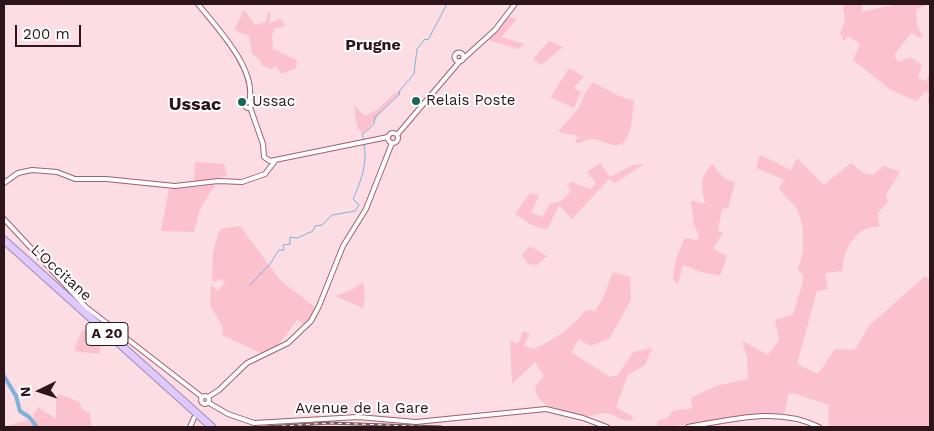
<!DOCTYPE html>
<style>
body{margin:0}
#map{position:relative;width:934px;height:431px;overflow:hidden;background:#fcdde3;font-family:"Work Sans",sans-serif}
canvas{display:block}
.frame{position:absolute;inset:0;border:5px solid #2e141b;pointer-events:none}
.north{position:absolute;left:15px;top:366px;width:50px;height:50px;-webkit-text-stroke:4px #fff;paint-order:stroke;rotate:266deg;font-size:14px;font-weight:700;line-height:20px;text-align:center;color:#2e141b}
.north::after{content:'';display:block;margin:auto;width:18px;height:22px;background:#2e141b;clip-path:polygon(50% 0,100% 100%,50% 72%,0 100%)}
.scale{position:absolute;left:15px;top:25px;width:66px;height:22px;box-sizing:border-box;border:2px solid #2e141b;border-top:0;padding-left:6px;font-size:15px;line-height:18px;white-space:nowrap;color:#2e141b;-webkit-text-stroke:4px #fff;paint-order:stroke}
</style>
<div id="map">
<canvas width="934" height="431"></canvas>
<div class="frame"></div>
<div class="north">N</div>
<div class="scale">200 m</div>
</div>
<script>
const ctx = document.querySelector('canvas').getContext('2d');
ctx.lineJoin = 'round';
function fill(path, color) { ctx.fillStyle = color; ctx.fill(path, 'evenodd'); }
function trace(path, color, width, dash) { ctx.strokeStyle = color; ctx.lineWidth = width; ctx.lineCap = dash ? 'butt' : 'round'; ctx.setLineDash(dash || []); ctx.stroke(path); }
function drawText(font, color, halo, rows, align = 'center') {
  ctx.font = font + ' "Work Sans",sans-serif'; ctx.lineWidth = 4; ctx.setLineDash([]); ctx.textBaseline = 'middle'; ctx.strokeStyle = halo; ctx.fillStyle = color; for (const [text, x, y, turn = 0] of rows) {
    ctx.save(); ctx.translate(x, y); ctx.rotate((+turn || 0) * Math.PI / 180); ctx.textAlign = isNaN(turn) ? turn : align; if (halo) ctx.strokeText(text, 0, 0); ctx.fillText(text, 0, 0); ctx.restore();
  }
}
fill(new Path2D(`
 M 843,4 L 862,4 L 862,12 L 897,4 L 930,4 L 916,9 L 917,26 L 923,37 L 918,37 L 912,32 L 894,55 L 899,62 L 910,57 L 922,65 L 918,78 L 926,81 L 930,73 L 930,103 L 928,102 L 929,94 L 926,91 L 916,101 L 891,90 L 853,60 L 860,44 L 849,36 L 844,41 L 840,33 L 845,21 Z
 M 244,10 L 255,25 L 266,22 L 268,12 L 271,13 L 269,24 L 280,19 L 286,26 L 274,29 L 272,35 L 273,49 L 297,60 L 296,68 L 282,74 L 275,66 L 272,69 L 261,65 L 260,60 L 252,54 L 249,36 L 234,30 Z
 M 508,17 L 517,19 L 501,37 L 524,44 L 519,49 L 488,40 Z
 M 549,41 L 563,47 L 541,65 L 533,59 Z
 M 569,68 L 584,77 L 573,88 L 581,92 L 574,108 L 551,97 Z
 M 593,83 C 609,89 617,98 634,100 C 632,114 633,148 613,145 C 607,144 600,140 594,139 C 587,138 582,144 575,143 L 578,136 L 558,132 L 579,108 L 585,93 Z
 M 400,90 L 399,95 C 384,105 375,122 362,135 L 356,123 L 354,104 L 364,116 C 382,110 386,98 400,90 Z
 M 760,155 L 791,170 L 797,158 L 824,185 L 851,163 L 863,173 L 873,175 L 884,166 L 900,172 L 886,195 L 888,201 L 878,213 L 879,227 C 857,224 841,252 843,271 L 825,273 L 828,289 L 817,291 L 797,364 L 818,374 L 835,349 L 855,350 L 869,326 L 925,276 L 930,280 L 930,427 L 828,427 L 829,405 L 793,393 L 788,394 L 785,412 L 782,414 C 740,412 699,427 656,427 L 658,421 L 667,418 L 673,411 L 692,408 L 691,398 L 716,386 L 748,379 L 747,358 L 742,341 L 768,355 L 779,340 L 775,320 L 793,315 L 804,277 L 798,269 C 805,252 805,228 798,211 C 795,203 784,199 779,187 L 785,180 L 756,168 Z
 M 195,162 L 224,164 L 227,176 L 194,182 Z
 M 600,163 L 610,177 L 633,165 L 644,164 L 615,183 L 609,179 L 572,219 L 559,205 L 547,230 L 532,225 L 515,214 L 530,193 L 539,196 L 531,213 L 543,217 L 550,204 L 561,201 L 571,191 L 567,186 L 572,182 L 590,189 L 596,183 L 587,172 Z
 M 712,164 L 725,179 L 735,182 L 728,208 L 722,209 L 718,231 L 723,233 L 713,249 L 727,256 L 720,276 L 701,272 L 683,265 L 678,284 L 673,279 L 676,258 L 685,238 L 697,240 L 699,236 L 694,225 L 691,201 L 705,204 C 701,184 699,181 712,164 Z
 M 215,185 L 200,209 L 194,232 L 161,231 L 169,189 Z
 M 240,226 L 280,280 L 316,308 L 305,325 L 297,320 L 275,349 L 261,353 L 222,335 L 223,327 L 210,305 L 211,285 L 218,291 L 225,282 L 220,279 L 215,282 L 212,281 L 213,251 L 220,229 Z
 M 530,246 L 547,256 L 537,265 L 528,264 L 522,255 Z
 M 613,272 L 630,277 L 631,300 L 609,339 L 590,346 L 579,339 L 571,352 L 610,377 L 618,375 L 633,352 L 652,348 L 645,365 L 628,375 L 616,407 L 632,416 L 633,420 C 623,424 614,412 604,413 C 598,413 591,417 585,416 C 568,415 536,408 535,387 L 544,376 L 535,362 L 512,384 L 510,341 L 518,344 L 523,331 L 530,334 L 524,346 L 534,349 C 555,339 572,328 586,310 L 595,311 L 603,298 Z
 M 363,282 L 365,296 L 363,308 L 335,296 L 352,290 Z
 M 82,330 L 93,331 L 102,341 L 99,354 L 74,351 Z
 M 59,394 L 79,402 L 83,410 L 90,413 L 92,427 L 4,427 L 27,420 L 30,423 L 38,407 L 56,419 L 56,398 Z`), '#fbc1ce');
trace(new Path2D(`
 M 364,140 L 362,135 L 374,124 L 375,117 L 399,95 L 400,90 L 414,74 L 417,49 L 425,39 L 428,40 L 447,4
 M 250,285 L 270,264 L 279,250 L 284,250 L 283,245 L 290,244 L 290,237 L 297,238 L 313,231 L 315,226 L 322,225 L 332,215 L 355,211 L 359,205 L 353,199 C 361,182 368,162 364,144`), '#7db0db', 1);
trace(new Path2D(`
 M 4,376 L 16,396 L 20,411 L 29,417 L 37,427`), '#7db0db', 4);
const tertiary = new Path2D(`
 M 198,4 C 216,27 258,70 249,102
 M454.5 57a4.5 4.5 0 1 1 9 0a4.5 4.5 0 1 1-9 0Z
 M 463,59 L 495,30 L 515,4
 M245 105a3 3 0 1 1 6 0a3 3 0 1 1-6 0Z
 M 250,107 L 263,144 L 264,157 L 270,161 L 388,137
 M388 138a5 5 0 1 1 10 0a5 5 0 1 1-10 0Z
 M 397,135 L 460,61
 M 4,183 L 18,173 L 32,170 L 57,172 L 75,179 L 106,179 L 175,186 L 218,181 L 242,182 L 265,174 L 275,161
 M 4,219 L 86,307 L 202,397
 M201 400a4 4 0 1 1 8 0a4 4 0 1 1-8 0Z
 M 208,397 L 219,390 L 247,363 L 288,343 L 311,321 L 319,306 L 343,246 L 366,209 L 392,143
 M 209,403 L 228,414 L 254,423 L 358,417 L 416,422 L 546,409 L 583,418 L 607,427
 M 190,427 L 194,418
 M 688,427 C 730,420 778,406 819,427`);
const motorway = new Path2D(`
 M 4,240 L 212,427`);
trace(tertiary, '#a15f70', 6);
trace(motorway, '#a28aaf', 9);
trace(tertiary, '#fff', 4);
trace(motorway, '#e0c9ff', 7);
const rail = new Path2D(`
 M 266,427 L 329,423 L 441,427`);
trace(rail, '#755960', 3);
trace(rail, '#fff', 1, [4]);
for (const [x, y, r, color] of [
 [416,101,5,"#1b655c"],
 [242,102,5,"#1b655c"]
]) { const dot = new Path2D(); dot.arc(x, y, r, 0, 2 * Math.PI); ctx.fillStyle = color; ctx.fill(dot); trace(dot, '#fff', 2); }
for (const [x, y, w] of [
 [107,334,42]
]) { const box = new Path2D(); box.roundRect(x - w / 2, y - 11.5, w, 23, 4); ctx.fillStyle = '#fff'; ctx.fill(box); trace(box, '#2e141b', 1); }
drawText('bold 14px', '#2e141b', null, [
 ["A 20",107,334]
]);
drawText('15px', '#2e141b', '#fff', [
 ["Relais Poste",426,101],
 ["Ussac",252,102]
], 'left');
drawText('15px', '#2e141b', '#fff', [
 ["L'Occitane",61,273,42],
 ["Avenue de la Gare",362,409]
]);
drawText('bold 16px', '#2e141b', '#fff', [
 ["Prugne",373,45]
]);
drawText('bold 18px', '#2e141b', '#fff', [
 ["Ussac",195,105]
]);
</script>
